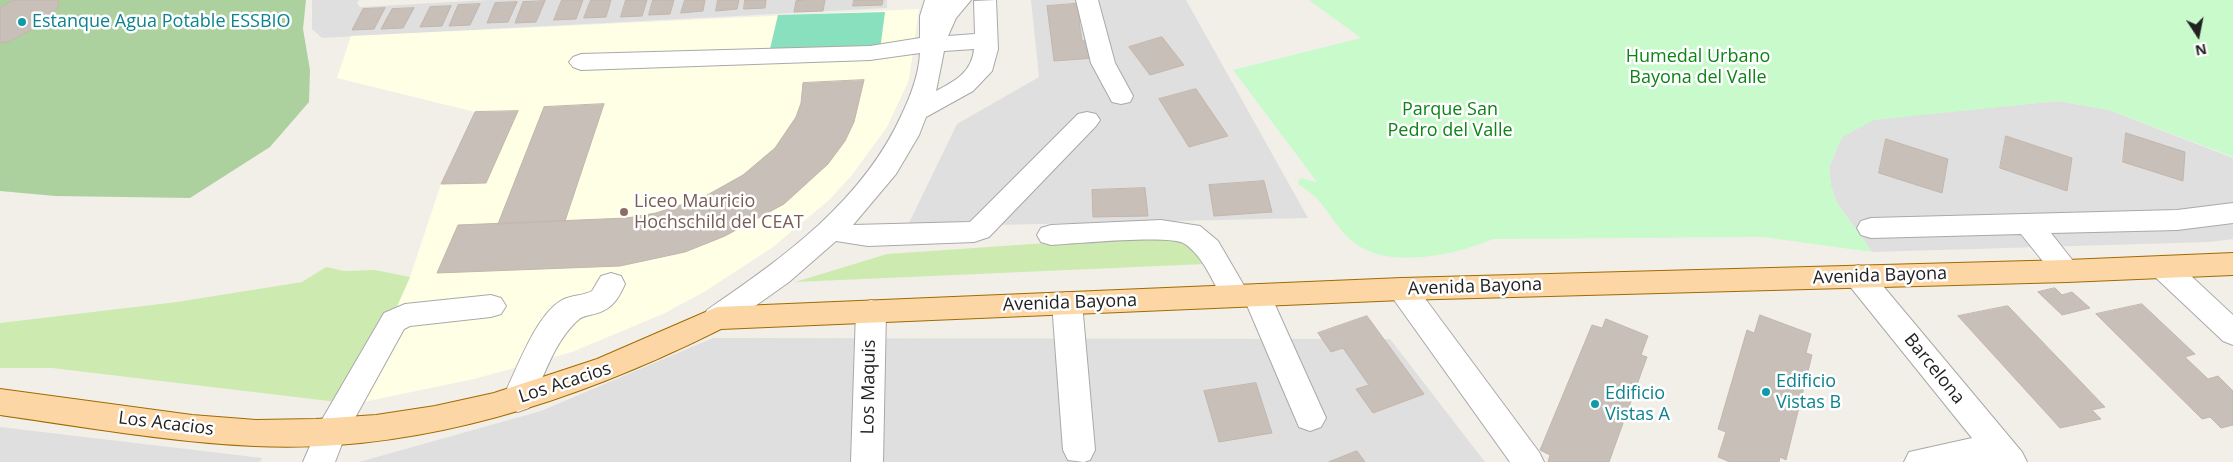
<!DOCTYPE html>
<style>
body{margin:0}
#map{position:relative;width:2233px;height:462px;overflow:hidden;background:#f2efe9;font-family:"Open Sans",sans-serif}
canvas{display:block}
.north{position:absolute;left:2173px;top:10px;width:50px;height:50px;-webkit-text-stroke:4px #fff;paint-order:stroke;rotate:169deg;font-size:14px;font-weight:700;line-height:20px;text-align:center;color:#222}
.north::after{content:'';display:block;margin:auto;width:18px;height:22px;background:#222;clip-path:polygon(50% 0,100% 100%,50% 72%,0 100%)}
</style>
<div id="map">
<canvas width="2233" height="462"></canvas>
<div class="north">N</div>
</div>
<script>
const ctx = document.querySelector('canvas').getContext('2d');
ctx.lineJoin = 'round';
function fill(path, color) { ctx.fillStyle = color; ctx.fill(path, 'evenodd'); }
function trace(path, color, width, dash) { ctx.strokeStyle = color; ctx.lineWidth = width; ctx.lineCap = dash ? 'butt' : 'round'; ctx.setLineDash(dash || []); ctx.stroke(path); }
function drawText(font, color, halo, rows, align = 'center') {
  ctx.font = font + ' "Open Sans",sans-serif'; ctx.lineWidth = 5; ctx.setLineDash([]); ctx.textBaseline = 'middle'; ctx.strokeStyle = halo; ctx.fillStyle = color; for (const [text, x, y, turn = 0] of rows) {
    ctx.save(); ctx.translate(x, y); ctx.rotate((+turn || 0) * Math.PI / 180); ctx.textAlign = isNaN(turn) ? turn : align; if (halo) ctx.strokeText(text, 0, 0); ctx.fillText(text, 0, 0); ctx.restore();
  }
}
fill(new Path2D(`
 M 312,0 L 359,0 L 357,3 L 360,7 L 489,0 L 887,0 L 887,8 L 322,38 L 312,29 Z
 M 1031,0 L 1186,0 L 1308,218 L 907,227 L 957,124 L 1039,77 Z
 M 2058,101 L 2109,110 L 2233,158 L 2233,239 L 2210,242 L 1872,252 L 1837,203 L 1831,186 L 1829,167 L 1842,137 L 1874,119 Z
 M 713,338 L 1390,339 L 1485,462 L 359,462 L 541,411 Z
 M 0,427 L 262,458 L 260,462 L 0,462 Z`), '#e0dfdf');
fill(new Path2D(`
 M 919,9 L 909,80 L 887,127 L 852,175 L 829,200 L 773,247 L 704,292 L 663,314 L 572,352 L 474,379 L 354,404 L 410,277 L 441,184 L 475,112 L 337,78 L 351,36 Z`), '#ffffe5');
fill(new Path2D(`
 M 1176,234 L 1205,264 L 795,282 L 887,254 Z
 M 326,267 L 344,271 L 375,270 L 410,277 L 354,404 L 52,368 L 0,368 L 0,323 L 177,302 L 302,282 Z`), '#cdebb0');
fill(new Path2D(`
 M 0,0 L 306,0 L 303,29 L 310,70 L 309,102 L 270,147 L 190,198 L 55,196 L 0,191 Z`), '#add19e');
fill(new Path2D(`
 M 1309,0 L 2233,0 L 2233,157 L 2109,110 L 2058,101 L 1874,120 L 1842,137 L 1829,167 L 1831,186 L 1837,203 L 1872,252 L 1763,237 L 1493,239 C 1457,255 1390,269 1356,244 C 1339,232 1332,216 1319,201 C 1313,194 1305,189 1298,184 L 1300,178 L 1317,182 L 1233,70 L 1361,38 Z`), '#c8facc');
fill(new Path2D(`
 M 885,12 L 880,50 L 769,53 L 778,15 Z`), '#88e0be');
const building = new Path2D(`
 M 13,0 L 58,0 L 59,6 L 51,16 L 35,28 L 8,42 L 0,43 L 0,8 Z
 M 562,0 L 583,0 L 576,19 L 554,20 Z
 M 591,0 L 611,0 L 606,17 L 584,18 Z
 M 626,0 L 647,0 L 642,16 L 621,17 Z
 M 653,0 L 674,0 L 670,14 L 649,15 Z
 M 685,0 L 705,0 L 703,11 L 681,13 Z
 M 718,0 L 739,0 L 737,9 L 716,11 Z
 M 745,0 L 766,0 L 765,8 L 744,9 Z
 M 825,0 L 823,11 L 794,12 L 796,1 Z
 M 854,0 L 883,0 L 882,5 L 853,6 Z
 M 545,1 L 536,22 L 515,23 L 523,2 Z
 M 517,2 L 508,22 L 487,23 L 495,3 Z
 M 1086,3 L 1089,20 L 1079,21 L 1082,41 L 1092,40 L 1095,58 L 1054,61 L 1047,6 Z
 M 480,4 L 470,25 L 449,26 L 458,5 Z
 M 451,6 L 442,26 L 420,27 L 430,7 Z
 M 385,8 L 374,29 L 352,30 L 363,9 Z
 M 414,8 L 403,28 L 381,29 L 392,9 Z
 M 1162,37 L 1184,65 L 1150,75 L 1129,47 Z
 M 864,80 L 854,122 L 845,141 L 828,164 L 784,204 L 725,236 L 685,252 L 620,266 L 437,273 L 458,225 L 627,218 L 656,213 L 702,198 L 743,175 L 775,148 L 796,117 L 801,103 L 803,83 Z
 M 1196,89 L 1228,136 L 1189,147 L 1159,99 Z
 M 604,104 L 565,221 L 498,224 L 544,107 Z
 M 518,111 L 486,183 L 441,184 L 475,112 Z
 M 2126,133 L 2185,152 L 2183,181 L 2123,162 Z
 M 2006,136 L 2072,158 L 2067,191 L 2000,168 Z
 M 1886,139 L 1948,159 L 1942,193 L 1879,173 Z
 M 1264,181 L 1272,212 L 1214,216 L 1209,185 Z
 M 1145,188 L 1148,216 L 1093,217 L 1092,190 Z
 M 2055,288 L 2062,295 L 2072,292 L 2090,308 L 2062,315 L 2038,292 Z
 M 2142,304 L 2195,354 L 2185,357 L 2208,379 L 2218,376 L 2233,391 L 2233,425 L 2221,428 L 2210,417 L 2202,419 L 2096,314 Z
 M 2008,306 L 2105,407 L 2092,410 L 2101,419 L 2060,428 L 1958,316 Z
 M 1760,315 L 1811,334 L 1806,353 L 1812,355 L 1786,460 L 1780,457 L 1779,462 L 1730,462 L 1718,457 L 1726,432 L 1718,429 L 1747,330 L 1754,333 Z
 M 1367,316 L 1424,394 L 1373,413 L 1356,389 L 1369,385 L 1343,348 L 1331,352 L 1318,333 Z
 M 1606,319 L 1648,336 L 1641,355 L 1647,357 L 1609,462 L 1548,462 L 1550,455 L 1540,450 L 1592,325 L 1602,328 Z
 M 1256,383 L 1272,433 L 1219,442 L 1204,391 Z
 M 1357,451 L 1365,462 L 1329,462 Z`);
fill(building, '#c7bfb8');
trace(building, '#c4b6ab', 1);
const minor = new Path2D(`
 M 925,0 L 971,0 L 956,18 L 948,36 L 975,34 L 974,1 L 996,0 L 998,49 L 992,71 L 973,91 L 926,117 L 919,135 L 896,174 L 853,225 L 970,222 L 1078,114 L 1087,112 L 1096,114 L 1100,120 L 1096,126 L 989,237 L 974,242 L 868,246 L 836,241 L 789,282 L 727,326 L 717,329 L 707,326 L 702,318 L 707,310 C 783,258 863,201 902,114 C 911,95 919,74 920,53 L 870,60 L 581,70 L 573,67 L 569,62 L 573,57 L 581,54 L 870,46 L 920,38 L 920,16 ZM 974,49 C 972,72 955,81 936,91 L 944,51 Z
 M 1076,0 L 1098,0 L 1115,63 L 1133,96 L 1130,102 L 1121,104 L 1112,102 L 1091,63 Z
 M 2233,203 L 2233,223 L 2177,230 L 2051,233 L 2081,271 L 2077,279 L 2067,282 L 2057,279 L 2021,234 L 1871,238 L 1861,235 L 1857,228 L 1861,221 L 1871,218 L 2177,210 Z
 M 1161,220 L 1200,226 L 1218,241 L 1246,289 L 1257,284 L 1267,287 L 1326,418 L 1321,427 L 1310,431 L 1299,427 L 1246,303 L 1235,307 L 1225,304 C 1214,284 1204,257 1185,244 C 1171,234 1073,244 1051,245 L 1041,242 L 1037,235 L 1041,228 L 1051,225 Z
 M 2164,257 L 2174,260 L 2233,315 L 2233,345 L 2223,341 L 2154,276 L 2150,268 L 2154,260 Z
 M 1858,265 L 1868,268 L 2022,452 L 2027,462 L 1904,462 L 1909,452 L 1972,438 L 1848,284 L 1844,276 L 1848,268 Z
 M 611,273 L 621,276 L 625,284 C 617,302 610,311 590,315 C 585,316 581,317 577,321 C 553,343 543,380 529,408 L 518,412 L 507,408 L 502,399 C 516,372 535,315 562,300 C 571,295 583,296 592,291 L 601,276 Z
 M 1402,278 L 1412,281 L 1539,452 L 1544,462 L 1510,462 L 1392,297 L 1388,289 L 1392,281 Z
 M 1067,292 L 1077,295 L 1082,303 L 1095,450 L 1090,460 L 1084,462 L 1068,460 L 1063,450 L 1052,303 L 1057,295 Z
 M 491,295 L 501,298 L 506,306 L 501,314 L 491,317 L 410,326 L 404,329 L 345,436 L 335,462 L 303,462 L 320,423 L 384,313 L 405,304 Z
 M 871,300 L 881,303 L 886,311 L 883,462 L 851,462 L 856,311 L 861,303 Z`);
const major = new Path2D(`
 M 2233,253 L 2233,275 L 2067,282 L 1402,300 L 721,329 C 577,401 418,454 254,446 C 169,442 84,427 0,415 L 0,389 L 192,415 L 256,420 L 316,419 L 376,415 L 435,406 L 494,393 L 597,359 L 717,307 L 1402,278 L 2067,260 Z`);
trace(minor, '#a9a9a9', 2);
trace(major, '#a06b00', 2);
fill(minor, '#fff');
fill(major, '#fcd6a4');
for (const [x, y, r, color] of [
 [22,22,5,"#0f9aa8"],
 [624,212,5,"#8d6e63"],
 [1766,392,5,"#0f9aa8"],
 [1595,404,5,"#0f9aa8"]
]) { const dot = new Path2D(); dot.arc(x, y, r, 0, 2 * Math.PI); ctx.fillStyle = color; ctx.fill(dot); trace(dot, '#fff', 2); }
drawText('18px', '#0d838f', '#fff', [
 ["Estanque Agua Potable ESSBIO",32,22],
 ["Edificio",1776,382],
 ["Vistas B",1776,403],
 ["Edificio",1605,394],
 ["Vistas A",1605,415]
], 'left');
drawText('18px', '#0c8416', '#fff', [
 ["Humedal Urbano",1698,57],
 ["Bayona del Valle",1698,78],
 ["Parque San",1450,110],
 ["Pedro del Valle",1450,131]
]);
drawText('18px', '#785e54', '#fff', [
 ["Liceo Mauricio",634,202],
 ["Hochschild del CEAT",634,223]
], 'left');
drawText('18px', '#222', '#fff', [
 ["Avenida Bayona",1880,276,-2],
 ["Avenida Bayona",1475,287,-2],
 ["Avenida Bayona",1070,303,-2],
 ["Barcelona",1934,369,51],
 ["Los Acacios",565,383,-18],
 ["Los Maquis",869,387,-89],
 ["Los Acacios",166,424,7]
]);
</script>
